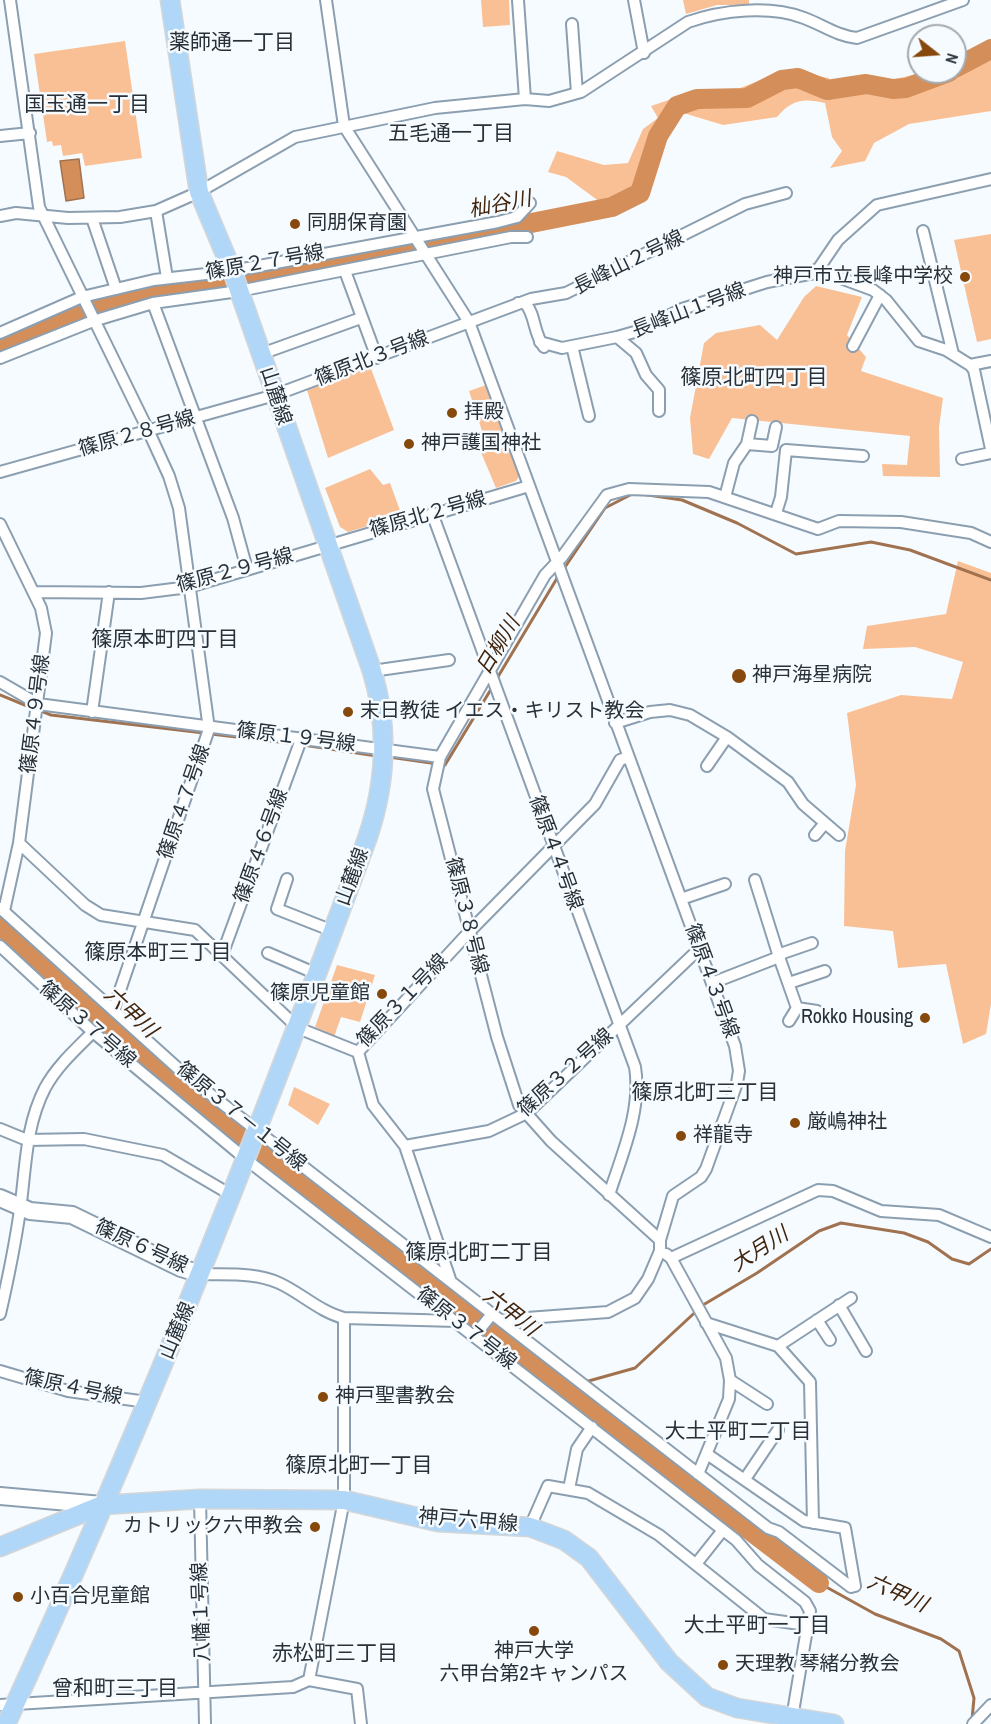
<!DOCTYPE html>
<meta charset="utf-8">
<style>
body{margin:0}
#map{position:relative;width:991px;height:1724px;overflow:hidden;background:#f6fbff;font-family:"Archivo Narrow",sans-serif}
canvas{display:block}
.north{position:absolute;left:907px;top:24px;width:60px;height:60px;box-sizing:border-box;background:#f6fbff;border:2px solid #a4aaaf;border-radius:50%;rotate:107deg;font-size:16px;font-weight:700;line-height:24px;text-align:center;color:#283138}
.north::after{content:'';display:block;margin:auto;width:21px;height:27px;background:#87480c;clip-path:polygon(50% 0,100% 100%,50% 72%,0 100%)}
</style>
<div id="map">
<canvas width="991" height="1724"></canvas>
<div class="north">N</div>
</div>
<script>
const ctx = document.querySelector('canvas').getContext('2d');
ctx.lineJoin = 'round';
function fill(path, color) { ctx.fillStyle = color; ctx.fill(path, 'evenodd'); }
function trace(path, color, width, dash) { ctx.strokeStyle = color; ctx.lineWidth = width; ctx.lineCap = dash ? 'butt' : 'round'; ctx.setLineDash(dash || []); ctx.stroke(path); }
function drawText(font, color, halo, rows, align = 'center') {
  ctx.font = font + ' "Archivo Narrow","Noto Sans JP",sans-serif'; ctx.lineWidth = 5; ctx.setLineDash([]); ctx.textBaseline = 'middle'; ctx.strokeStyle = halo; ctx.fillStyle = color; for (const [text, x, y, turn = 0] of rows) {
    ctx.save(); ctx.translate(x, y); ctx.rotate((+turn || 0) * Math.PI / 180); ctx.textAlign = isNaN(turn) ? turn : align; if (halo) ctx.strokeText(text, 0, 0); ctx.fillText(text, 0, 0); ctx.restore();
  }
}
fill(new Path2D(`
 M 481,0 L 509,0 L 510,25 L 483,27 Z
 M 683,0 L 749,0 L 749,5 L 717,5 L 686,14 Z
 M 125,41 L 142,158 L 85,166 L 82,153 L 63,156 L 61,145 L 53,146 L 52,141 L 47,142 L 34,54 Z
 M 991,42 L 991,111 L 909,124 L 874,143 L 865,161 L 830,168 L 842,151 L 832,137 L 825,103 C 804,98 792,99 777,117 L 723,125 L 680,112 L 665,112 L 654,132 C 658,156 659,183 634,196 C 625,201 611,200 600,202 L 566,177 L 548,172 L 557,151 L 604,165 L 628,163 L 643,129 L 658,118 L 651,106 L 698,90 L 735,90 L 786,70 L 829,78 L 838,94 L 855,92 L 857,88 L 925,72 L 955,72 L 955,59 Z
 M 991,234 L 991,339 L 977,342 L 954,240 Z
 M 816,286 L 862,297 L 847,335 L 866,357 L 861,371 L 943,398 L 939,427 L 940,477 L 883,476 L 882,464 L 907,465 L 910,436 L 732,418 L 709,459 L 693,454 L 690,418 L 704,343 L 716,333 L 760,325 L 777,340 L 804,297 Z
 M 370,366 L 394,430 L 328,458 L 307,390 Z
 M 486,385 L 520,475 L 516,481 L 496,488 L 477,443 L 483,434 L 469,391 Z
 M 370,469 L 383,485 L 390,483 L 402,516 L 348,532 L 340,527 L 325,488 Z
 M 958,561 L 991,573 L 991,1004 L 986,1034 L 963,1044 L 946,964 L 898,968 L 893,931 L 844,926 L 845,851 L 856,785 L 847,713 L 901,695 L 952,699 L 963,662 L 915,647 L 863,649 L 867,626 L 946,614 Z
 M 337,965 L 375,975 L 360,1022 L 341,1017 L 334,1037 L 315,1027 Z
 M 294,1087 L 330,1104 L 318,1125 L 288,1105 Z`), '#fac095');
const water = new Path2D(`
 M 79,159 L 84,198 L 66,201 L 60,161 Z`);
fill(water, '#d38e5a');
trace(water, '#a07250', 1.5);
trace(new Path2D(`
 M 641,494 L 682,500 L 737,523 L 796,554 L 871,542 L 910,550 L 991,580
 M 563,570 L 605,508 L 634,493
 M 496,680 L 559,575
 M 0,695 L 32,708
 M 39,710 L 51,715 L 204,733
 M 211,734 L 296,744
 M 303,745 L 377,756
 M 389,757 L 445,765 L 493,686
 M 585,1382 L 635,1368 L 703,1305 L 757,1273 L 819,1231 L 841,1223 L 904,1233 L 928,1242 L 952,1259 L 969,1264 L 991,1249
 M 562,1387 L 576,1384
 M 819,1583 L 875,1614 L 941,1639 L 959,1651 L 974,1698 L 972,1720`), '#a07250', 3);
trace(new Path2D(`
 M 955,68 L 991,49
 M 0,343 L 100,304 L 166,289 L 221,283 L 350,259 L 612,207 L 640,193 L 658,136 L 677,106 L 697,99 L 747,98 L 782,80 L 798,78 L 827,90 L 866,84 L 893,89 L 906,88 L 949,72
 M 0,925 L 159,1072 L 562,1387 L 819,1583`), '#d38e5a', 20);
const street = new Path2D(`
 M 10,0 L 39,207 L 148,430 L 169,476 L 179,508 L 209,729 L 114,1008
 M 518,0 L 525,99
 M 634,0 L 644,53
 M 572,24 L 577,93
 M 0,136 L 30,133
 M 156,211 L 167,278
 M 0,216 L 16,213 L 68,218 L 120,217 L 156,211 L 199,192 L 295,137 L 435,108 L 525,99 L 549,101 L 581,92 L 688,22 C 722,10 770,5 804,18 C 823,25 837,36 857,38 L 963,0
 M 92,218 L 116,289
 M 923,231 L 953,354
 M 345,271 L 377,358
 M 809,274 L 827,273 L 873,290 L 886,300 L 919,341 L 946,350 L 970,365 L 991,361
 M 153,303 L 233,518 L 247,569
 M 518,303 L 525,303 C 536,315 533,333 544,347
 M 0,333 L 82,297 L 154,280 L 232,271 L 498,222 L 517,217 L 530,203
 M 617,337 L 636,353 L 646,375 L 659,390 L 659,411
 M 540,342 L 562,348 L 617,337 L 638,331 L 682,309 L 767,282 L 809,274 L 819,268 L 838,240 L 877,205 L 991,179
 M 572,346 L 589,416
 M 853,346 L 880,295
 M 261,354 L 361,318
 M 0,358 L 93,321 L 153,303 L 239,291 L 511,237 L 527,237
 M 970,365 L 974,370 L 991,449
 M 747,444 L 752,421
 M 962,459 L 991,453
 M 0,472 L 275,395 L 531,299 L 566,293 L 745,204 L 786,193
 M 725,497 L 734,463 L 747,444 L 772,446 L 776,427
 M 432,513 L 635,1067 C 642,1110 622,1154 609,1195
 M 776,513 L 781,497 L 786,450 L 863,456
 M 0,524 L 41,608 L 46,633 L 19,843 L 4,911
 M 34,592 L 141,593 L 189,587 L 529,486
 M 372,671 L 449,660
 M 0,682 L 38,704 L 440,757
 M 92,712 L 109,592
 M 615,723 L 650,712 L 670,710 L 690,715 L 727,737 L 788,782 L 803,804 L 839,835
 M 707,766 L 727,737
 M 815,835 L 825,823
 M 19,843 L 85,905 L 101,915 L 195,930 L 298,1028 L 358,1052
 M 287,879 L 277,909 L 333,931
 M 755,880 L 779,957 L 783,953 L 812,943
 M 681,899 L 725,884
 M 0,908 L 183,1073 L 500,1320 L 608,1312 L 635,1298 L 648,1279 L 660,1251 L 660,1240 L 673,1196 L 701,1177 L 706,1169 L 737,1083 L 739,1071 L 735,1046 L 469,322 L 344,126 L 326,0
 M 0,946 L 93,1032 L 247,1160 L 736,1540 L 758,1565 L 805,1602 L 810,1611 L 792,1718
 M 268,953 L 317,974
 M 222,955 L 302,737
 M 712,983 L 779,957 L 797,1008
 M 789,983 L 825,971
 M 797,1008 L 817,1011
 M 789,1021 L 797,1008
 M 358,1052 L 373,1105 L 405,1146 L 489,1131 L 527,1113 L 699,949
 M 358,1052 L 470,931 L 595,804 L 620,760 L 628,757
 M 0,1129 L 27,1140 L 84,1139 L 163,1155 L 233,1196
 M 405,1146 L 450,1279
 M 660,1240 L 551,1141 L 519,1105 L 497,1037 L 433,789 L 440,757 L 545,575 L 562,557 L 607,495 L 629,489 L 709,492 L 818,529 L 839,521 L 901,522 L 971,533 L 991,542
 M 666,1254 L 671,1258 L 726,1358 L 730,1380 L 729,1399 L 698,1474
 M 671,1258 L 818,1190 L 833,1191 L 881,1211 L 939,1215 L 991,1237
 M 201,1274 C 227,1275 255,1272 279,1283 C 301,1293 320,1312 344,1318 L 457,1321
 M 839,1305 L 866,1351
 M 0,1314 C 8,1279 15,1245 20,1210 C 26,1168 25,1127 45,1088 C 57,1066 75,1050 93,1032
 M 500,1320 L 768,1528 L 779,1532 L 851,1587 L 855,1586 L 845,1528 L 804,1521 L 707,1454
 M 817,1320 L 830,1340
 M 706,1323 L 778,1346 L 810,1382 L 813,1523
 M 475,1335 L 492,1314
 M 778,1346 L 851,1298
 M 0,1371 L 68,1391 L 147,1402
 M 730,1380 L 767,1404
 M 745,1479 L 778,1430
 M 569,1489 L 577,1449 L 592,1427
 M 200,1499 L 205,1724
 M 530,1527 L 548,1486 L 588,1493 L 659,1535 L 764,1619 L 807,1625
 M 696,1564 L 723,1530
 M 309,1680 L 357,1689 L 361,1724
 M 0,1705 L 293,1687 L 309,1680 L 344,1500 L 344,1318
 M 973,1724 L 991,1705`);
const secondary = new Path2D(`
 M 0,1198 L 30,1211 L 72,1215 L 181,1268 L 201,1274
 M 0,1496 L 102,1505`);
const primary = new Path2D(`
 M 0,1547 L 102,1505 L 200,1499 L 344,1500 L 438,1522 L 530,1527 L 564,1540 L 589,1558 L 669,1662 L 707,1697 L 737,1708 L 834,1724
 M 6,1724 C 140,1434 257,1138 367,839 C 386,784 389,727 372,671 L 233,273 L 199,192 L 170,0`);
trace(street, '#8b9fb1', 14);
trace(secondary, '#8b9fb1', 20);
trace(primary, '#d4d6d7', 21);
trace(street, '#fff', 10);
trace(secondary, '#fff', 16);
trace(primary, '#b0d7f8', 18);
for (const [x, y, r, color] of [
 [295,224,6,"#87480c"],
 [965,277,6,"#87480c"],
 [452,413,6,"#87480c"],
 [409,444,6,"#87480c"],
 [739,676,8,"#87480c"],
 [348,712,6,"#87480c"],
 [382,994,6,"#87480c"],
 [925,1018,6,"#87480c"],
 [795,1123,6,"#87480c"],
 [681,1136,6,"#87480c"],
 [323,1397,6,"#87480c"],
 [315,1527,6,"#87480c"],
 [18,1597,6,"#87480c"],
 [534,1631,6,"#87480c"],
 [723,1665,6,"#87480c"]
]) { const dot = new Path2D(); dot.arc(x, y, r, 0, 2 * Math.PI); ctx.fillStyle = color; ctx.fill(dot); trace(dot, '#f6fbff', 2); }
drawText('20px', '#283138', '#f6fbff', [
 ["同朋保育園",307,224],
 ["神戸市立長峰中学校",953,277,"right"],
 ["拝殿",464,413],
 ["神戸護国神社",421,444],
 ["神戸海星病院",752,676],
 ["末日教徒 イエス・キリスト教会",360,712],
 ["篠原児童館",370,994,"right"],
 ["Rokko Housing",913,1018,"right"],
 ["厳嶋神社",807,1123],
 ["祥龍寺",693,1136],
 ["神戸聖書教会",335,1397],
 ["カトリック六甲教会",303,1527,"right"],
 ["小百合児童館",30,1597],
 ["神戸大学",534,1652,"center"],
 ["六甲台第2キャンパス",534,1675,"center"],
 ["天理教 琴緒分教会",735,1665]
], 'left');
drawText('20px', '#283138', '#f6fbff', [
 ["篠原２７号線",265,263,-10],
 ["長峰山２号線",629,263,-26],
 ["長峰山１号線",689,311,-21],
 ["篠原北３号線",372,359,-21],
 ["山麓線",275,396,72],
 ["篠原２８号線",137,434,-16],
 ["篠原北２号線",428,515,-16],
 ["篠原２９号線",235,571,-15],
 ["篠原４９号線",36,714,-83],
 ["篠原１９号線",296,738,7],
 ["篠原４７号線",185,802,-71],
 ["篠原４６号線",262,846,-70],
 ["篠原４４号線",555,853,70],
 ["山麓線",353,877,-70],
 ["篠原３８号線",466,916,76],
 ["篠原４３号線",711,981,70],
 ["篠原３１号線",403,1001,-46],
 ["篠原３７号線",87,1025,41],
 ["篠原３２号線",566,1073,-42],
 ["篠原３７－１号線",241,1117,39],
 ["篠原６号線",141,1247,25],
 ["篠原３７号線",466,1329,38],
 ["山麓線",178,1331,-67],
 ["篠原４号線",73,1388,12],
 ["神戸六甲線",468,1521,5],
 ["八幡１号線",202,1612,-92]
]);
drawText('21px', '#283138', '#f6fbff', [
 ["薬師通一丁目",232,43],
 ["国玉通一丁目",87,105],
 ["五毛通一丁目",451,134],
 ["篠原北町四丁目",754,378],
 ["篠原本町四丁目",165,640],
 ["篠原本町三丁目",158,953],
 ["篠原北町三丁目",705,1093],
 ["篠原北町二丁目",479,1253],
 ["大土平町二丁目",738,1432],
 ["篠原北町一丁目",359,1466],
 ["大土平町一丁目",757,1626],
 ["赤松町三丁目",335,1654],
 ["曾和町三丁目",115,1689]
]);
drawText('italic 21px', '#41250e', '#f6fbff', [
 ["杣谷川",500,205,-11],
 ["日柳川",499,646,-59],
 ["六甲川",130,1013,43],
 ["大月川",760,1250,-33],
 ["六甲川",510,1313,38],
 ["六甲川",897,1594,24]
]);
</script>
